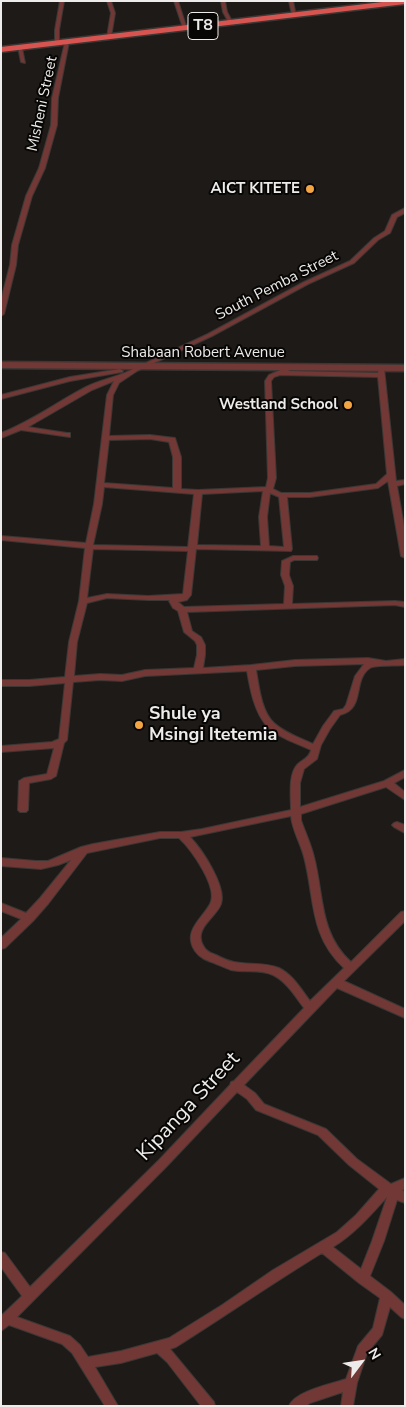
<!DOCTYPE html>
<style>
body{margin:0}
#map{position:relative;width:406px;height:1407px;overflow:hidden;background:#1e1a17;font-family:"Nunito Sans",sans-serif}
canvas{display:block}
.frame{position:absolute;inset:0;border:2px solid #eeecea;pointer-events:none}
.north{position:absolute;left:336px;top:1337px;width:50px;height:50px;-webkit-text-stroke:4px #070605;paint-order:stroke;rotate:59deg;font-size:14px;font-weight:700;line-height:20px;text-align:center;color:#eeecea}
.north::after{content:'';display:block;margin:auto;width:18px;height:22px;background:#eeecea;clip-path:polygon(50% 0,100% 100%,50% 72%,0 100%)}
</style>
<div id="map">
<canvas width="406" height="1407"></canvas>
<div class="frame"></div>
<div class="north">N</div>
</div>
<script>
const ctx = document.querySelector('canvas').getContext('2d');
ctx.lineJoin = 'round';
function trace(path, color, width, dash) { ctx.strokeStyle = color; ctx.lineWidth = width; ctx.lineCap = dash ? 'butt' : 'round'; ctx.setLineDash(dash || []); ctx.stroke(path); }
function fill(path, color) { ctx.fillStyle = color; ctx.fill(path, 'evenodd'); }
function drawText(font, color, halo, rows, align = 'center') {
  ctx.font = font + ' "Nunito Sans",sans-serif'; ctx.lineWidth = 4; ctx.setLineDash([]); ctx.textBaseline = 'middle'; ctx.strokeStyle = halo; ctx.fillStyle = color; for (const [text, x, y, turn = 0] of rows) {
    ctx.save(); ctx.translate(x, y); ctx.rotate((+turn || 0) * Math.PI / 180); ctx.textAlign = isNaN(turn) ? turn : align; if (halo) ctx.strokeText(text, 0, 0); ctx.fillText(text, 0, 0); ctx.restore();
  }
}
const minor = new Path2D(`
 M 60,1 L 64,1 L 59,30 L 59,43 L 57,44 L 55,43 L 55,30 Z
 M 107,1 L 111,1 L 115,13 L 111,37 L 109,38 L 107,37 L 111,13 Z
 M 174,1 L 178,1 L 187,29 L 183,28 Z
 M 221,1 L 225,1 L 227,12 L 233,23 L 229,23 L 223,12 Z
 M 289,1 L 293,1 L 296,16 L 292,15 Z
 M 67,41 L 69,42 L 58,98 L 57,125 L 45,168 L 32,196 L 18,245 L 16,265 L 4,314 L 1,316 L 1,300 L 10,265 L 12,245 L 26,196 L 39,168 L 51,125 L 52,98 L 65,42 Z
 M 18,47 L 22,48 L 25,63 L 21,62 Z
 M 405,208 L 405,213 L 397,217 L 390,233 L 378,240 L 354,263 L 308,284 L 212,336 L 137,371 L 119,383 L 113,395 L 109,436 L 150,435 L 175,438 L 181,457 L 181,489 L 198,490 L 266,487 L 268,478 L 265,381 L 269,375 L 292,365 L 295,367 L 288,371 L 378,373 L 379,367 L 381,366 L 384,368 L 396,481 L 405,480 L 405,484 L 397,486 L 405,532 L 405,558 L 401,556 L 388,481 L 378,488 L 310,497 L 287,497 L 292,549 L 291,551 L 196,549 L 191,595 L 187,600 L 178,602 L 184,607 L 284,604 L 285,586 L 281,575 L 282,561 L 293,556 L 317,556 L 318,558 L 317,560 L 294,560 L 290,562 L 289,575 L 293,586 L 292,604 L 395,601 L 405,602 L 405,607 L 395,605 L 187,612 L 192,631 L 201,637 L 205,645 L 205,655 L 203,668 L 251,665 L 295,660 L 368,658 L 386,661 L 405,659 L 405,665 C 398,666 374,665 370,668 C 352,680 366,709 340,715 L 330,729 L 321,745 L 317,759 L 304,769 L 300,783 L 300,807 L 384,781 L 405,770 L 405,777 L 394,783 L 405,792 L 405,800 L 386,787 L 301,814 L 301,820 C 305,832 311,844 314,857 C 324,895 319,933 351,962 L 401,912 L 405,911 L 405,921 L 344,981 L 405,1009 L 405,1018 L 337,988 L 244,1085 L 255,1093 L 264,1104 L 326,1129 L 357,1159 L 391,1184 L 405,1178 L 405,1189 L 402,1190 L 405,1192 L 405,1203 L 397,1200 L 384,1241 L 370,1276 L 391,1292 L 405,1305 L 405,1319 L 401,1317 L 390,1307 L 382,1335 L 367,1353 L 357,1383 L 353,1406 L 341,1406 L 343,1392 L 310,1403 L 306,1406 L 289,1406 C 295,1391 331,1384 346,1379 L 358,1346 L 373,1328 L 380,1298 L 359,1283 L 322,1253 C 273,1283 225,1316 176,1347 L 170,1349 L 214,1402 L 215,1406 L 201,1406 L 167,1362 L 157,1353 L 121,1363 L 95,1367 L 118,1406 L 105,1406 L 72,1353 L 62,1344 L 9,1325 L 1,1331 L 1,1316 L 22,1296 L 1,1267 L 1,1252 L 5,1253 L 30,1287 L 159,1160 L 230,1085 L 231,1082 L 234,1081 L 304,1008 C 295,996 286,981 273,975 C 260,969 245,973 231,970 C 225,968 219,965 214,963 C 206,960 200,958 195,951 C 182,931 202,919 210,904 C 219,888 191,849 179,838 L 160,838 L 87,853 L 48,904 L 33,921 L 5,948 L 1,949 L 1,938 L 21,919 L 1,911 L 1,903 L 26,913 L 40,898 L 71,860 L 58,865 L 41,869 L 1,866 L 1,858 L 36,861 L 48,861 L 81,847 L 93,844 L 160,832 L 181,832 L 202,829 L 291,810 C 291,797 288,775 297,765 C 302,759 309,759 311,750 C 297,743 278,738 267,726 C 254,712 250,688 247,671 L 145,676 L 122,681 L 100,680 L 73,682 L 67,740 L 64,743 L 56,776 L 51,779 L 29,783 L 28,810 L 26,812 L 20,812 L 18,810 L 19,781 L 24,778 L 47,774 L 54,748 L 1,752 L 1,746 L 52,742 L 59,739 L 65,683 L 29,686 L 1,686 L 1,680 L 29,680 L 65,677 L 69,642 L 79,601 L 85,548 L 1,540 L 1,536 L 86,543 L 94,504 L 107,395 L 114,381 L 92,390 L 28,427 L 67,433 L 70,433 L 70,437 L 21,430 L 1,438 L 1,433 C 32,421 57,402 86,387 C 101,379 119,377 133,369 L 208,334 L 304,282 L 350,261 L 374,238 L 385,231 L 392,215 ZM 280,375 L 378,377 L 387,474 L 376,484 L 310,493 L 281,493 L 273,489 L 276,478 L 271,381 L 274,377 ZM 150,439 L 169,442 L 173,457 L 173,488 L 104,483 L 109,440 ZM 104,487 L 194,494 L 188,547 L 93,545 L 102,504 ZM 263,491 L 259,517 L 261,546 L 197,545 L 202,494 ZM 270,493 L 279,497 L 284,547 L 269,546 L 267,517 ZM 93,549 L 188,551 L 183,594 L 148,596 L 107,594 L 87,598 ZM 107,598 L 148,600 L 170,600 L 169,601 L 173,608 L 178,611 L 184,632 L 195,641 L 197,645 L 197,655 L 194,668 L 145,670 L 122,675 L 100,674 L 74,676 L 77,642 L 87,603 ZM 364,664 L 355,676 L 346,705 L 343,709 L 334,711 L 323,726 L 313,744 C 300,738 285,733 274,723 C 261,711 259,686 256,670 L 295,666 ZM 291,816 C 292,830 301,844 304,857 C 315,899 309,936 344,968 L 310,1001 C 301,989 293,975 279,968 C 265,962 248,965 234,962 C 228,961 222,958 216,955 C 211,953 207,952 204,947 C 192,929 216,918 221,904 C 227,887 202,849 190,837 ZM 237,1092 L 247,1099 L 256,1110 L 318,1135 L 349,1165 L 379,1189 L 356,1215 L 337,1232 L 273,1270 L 222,1305 L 169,1338 L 121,1351 L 88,1357 L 80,1345 L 70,1336 L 17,1317 L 167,1166 ZM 387,1197 L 372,1241 L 361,1269 L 333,1247 C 354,1234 370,1216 387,1197 Z
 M 120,369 L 123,371 L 122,372 L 70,381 L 1,399 L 1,395 L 70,377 Z
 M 397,822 L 405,825 L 405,833 L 394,827 L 392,825 L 394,823 Z`);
const tertiary = new Path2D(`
 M 1,362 L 405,365 L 405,371 L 1,368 Z`);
const trunk = new Path2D(`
 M 391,1 L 405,1 L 405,4 L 1,52 L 1,47 Z`);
trace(minor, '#3b3735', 2);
trace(tertiary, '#3b3735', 3);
trace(trunk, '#3b3735', 3);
fill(minor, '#713835');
fill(tertiary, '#713835');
fill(trunk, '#d85450');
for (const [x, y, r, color] of [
 [310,189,5,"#f3a443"],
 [348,405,5,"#f3a443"],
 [139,725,5,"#f3a443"]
]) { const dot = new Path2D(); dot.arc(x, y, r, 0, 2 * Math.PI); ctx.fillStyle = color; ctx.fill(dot); trace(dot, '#070605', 2); }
drawText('15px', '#eeecea', '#070605', [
 ["Misheni Street",43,104,-78],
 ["South Pemba Street",277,286,-27],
 ["Shabaan Robert Avenue",203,353]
]);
drawText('bold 15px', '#eeecea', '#070605', [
 ["AICT KITETE",300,189],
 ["Westland School",338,405]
], 'right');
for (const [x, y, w] of [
 [203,26,30]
]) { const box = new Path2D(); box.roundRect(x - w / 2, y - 13.5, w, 27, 4); ctx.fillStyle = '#070605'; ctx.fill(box); trace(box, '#eeecea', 1); }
drawText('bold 16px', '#eeecea', null, [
 ["T8",203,26]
]);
drawText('bold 18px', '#eeecea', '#070605', [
 ["Shule ya",149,715],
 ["Msingi Itetemia",149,736]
], 'left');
drawText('21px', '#eeecea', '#070605', [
 ["Kipanga Street",189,1107,-47]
]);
</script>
